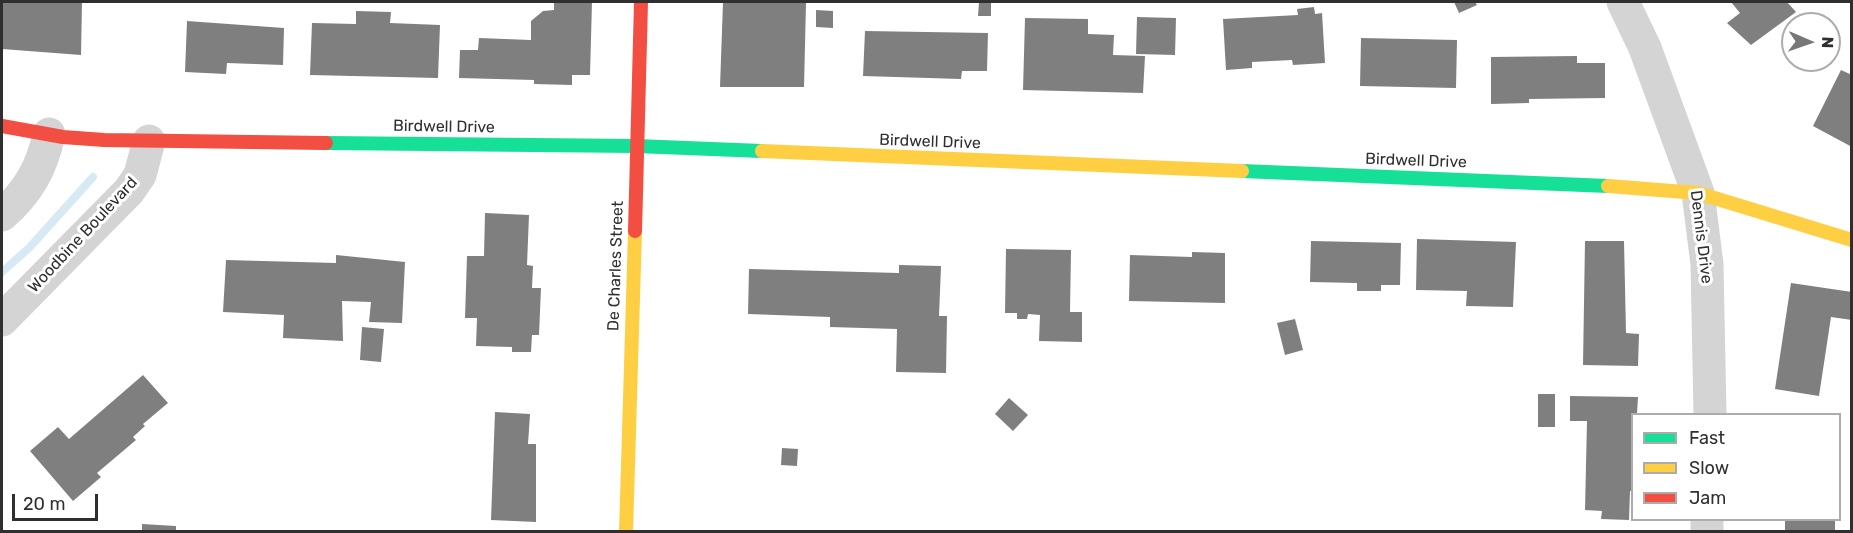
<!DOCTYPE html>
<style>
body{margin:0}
#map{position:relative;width:1853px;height:533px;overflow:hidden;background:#fff;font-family:Rubik,sans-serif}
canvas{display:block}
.frame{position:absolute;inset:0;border:3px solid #2f2f2f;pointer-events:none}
.legend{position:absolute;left:1631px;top:413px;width:210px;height:108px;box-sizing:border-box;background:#fff;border:2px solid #acacac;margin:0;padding:8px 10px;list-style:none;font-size:18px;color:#2f2f2f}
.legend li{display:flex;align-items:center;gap:12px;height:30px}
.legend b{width:30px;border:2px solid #acacac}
.north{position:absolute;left:1781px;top:12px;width:60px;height:60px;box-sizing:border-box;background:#fff;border:2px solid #acacac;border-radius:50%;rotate:92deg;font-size:16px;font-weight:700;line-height:24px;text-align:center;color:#2f2f2f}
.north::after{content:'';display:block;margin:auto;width:21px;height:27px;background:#787878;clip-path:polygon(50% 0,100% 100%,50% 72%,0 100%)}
.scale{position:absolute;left:12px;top:494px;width:86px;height:27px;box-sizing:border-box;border:3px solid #2f2f2f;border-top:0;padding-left:8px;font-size:18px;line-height:21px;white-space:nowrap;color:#2f2f2f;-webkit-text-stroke:4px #fff;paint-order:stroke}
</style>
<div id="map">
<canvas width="1853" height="533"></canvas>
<div class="frame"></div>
<ul class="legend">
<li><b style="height:8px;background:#16e098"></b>Fast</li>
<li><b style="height:8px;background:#ffcf43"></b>Slow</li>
<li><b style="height:8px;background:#f24e42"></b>Jam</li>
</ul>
<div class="north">N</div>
<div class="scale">20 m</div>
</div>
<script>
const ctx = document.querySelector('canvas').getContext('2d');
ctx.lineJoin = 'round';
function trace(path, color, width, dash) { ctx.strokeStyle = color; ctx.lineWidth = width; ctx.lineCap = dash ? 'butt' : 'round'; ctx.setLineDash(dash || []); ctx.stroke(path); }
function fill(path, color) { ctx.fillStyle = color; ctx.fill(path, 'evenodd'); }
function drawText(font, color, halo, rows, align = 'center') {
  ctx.font = font + ' Rubik,sans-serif'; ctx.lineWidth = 6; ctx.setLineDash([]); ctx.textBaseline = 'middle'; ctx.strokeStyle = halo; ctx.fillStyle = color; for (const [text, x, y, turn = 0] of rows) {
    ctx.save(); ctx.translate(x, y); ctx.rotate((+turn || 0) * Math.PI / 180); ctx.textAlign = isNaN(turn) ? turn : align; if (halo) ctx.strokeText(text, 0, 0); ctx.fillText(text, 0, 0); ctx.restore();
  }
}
trace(new Path2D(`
 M 2,272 L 29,248 L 93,177`), '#d7e9f3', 8);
fill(new Path2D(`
 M 2,2 L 82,2 L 81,55 L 2,49 Z
 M 554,2 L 592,2 L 590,75 L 572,75 L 572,85 L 534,84 L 534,80 L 459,78 L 460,50 L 478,50 L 479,38 L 531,40 L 531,21 L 543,11 L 554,10 Z
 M 723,2 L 806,3 L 804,87 L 720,87 Z
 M 979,2 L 991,2 L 991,16 L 978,16 Z
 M 1454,2 L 1475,2 L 1477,5 L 1459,13 Z
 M 1731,2 L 1787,2 L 1796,12 L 1751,45 L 1727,23 L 1740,13 Z
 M 1314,7 L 1315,14 L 1322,13 L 1325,63 L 1293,65 L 1292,60 L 1252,62 L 1252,68 L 1226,70 L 1223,19 L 1298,15 L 1297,9 Z
 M 816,10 L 833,11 L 833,28 L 816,27 Z
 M 356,11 L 391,12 L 390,23 L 440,25 L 438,78 L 310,75 L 312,23 L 356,24 Z
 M 1137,17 L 1176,18 L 1175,55 L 1136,54 Z
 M 1025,18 L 1088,19 L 1088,34 L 1114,35 L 1113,55 L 1145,56 L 1143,93 L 1023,90 Z
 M 187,21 L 284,28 L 283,65 L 227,63 L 226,74 L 185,72 Z
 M 865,31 L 988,33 L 987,71 L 962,71 L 961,79 L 863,76 Z
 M 1361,38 L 1457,40 L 1456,88 L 1360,86 Z
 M 1577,56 L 1577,63 L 1605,63 L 1605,98 L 1529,99 L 1529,103 L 1491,104 L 1491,57 Z
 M 1841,70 L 1852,75 L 1852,147 L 1813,126 Z
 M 485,213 L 529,215 L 527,265 L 533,266 L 532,288 L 541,288 L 539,335 L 532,335 L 531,352 L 512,352 L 512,347 L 476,346 L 477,318 L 465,318 L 467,256 L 484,256 Z
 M 1417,239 L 1516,242 L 1513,307 L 1466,306 L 1467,291 L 1416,290 Z
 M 1311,241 L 1401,243 L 1400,285 L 1381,285 L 1381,291 L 1357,291 L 1357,283 L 1310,282 Z
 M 1585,241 L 1624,241 L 1626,333 L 1639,334 L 1638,366 L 1583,365 Z
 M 1006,249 L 1071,250 L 1070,312 L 1082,312 L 1082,342 L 1039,341 L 1040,315 L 1028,314 L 1027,319 L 1017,319 L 1017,313 L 1005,313 Z
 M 1192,252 L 1225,253 L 1225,303 L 1129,301 L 1130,255 L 1192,257 Z
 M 336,255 L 405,262 L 402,323 L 369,322 L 371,302 L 342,301 L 343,341 L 283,338 L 284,315 L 223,312 L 226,260 L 336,263 Z
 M 899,265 L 941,266 L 939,316 L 947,316 L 946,373 L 896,372 L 897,329 L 830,327 L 830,317 L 748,314 L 749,269 L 899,273 Z
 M 1791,283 L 1852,292 L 1852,320 L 1831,317 L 1819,396 L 1775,389 Z
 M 1295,319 L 1303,350 L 1285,355 L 1277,323 Z
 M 362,327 L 384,329 L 381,362 L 360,360 Z
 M 143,375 L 168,403 L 143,424 L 145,426 L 133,437 L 136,440 L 97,473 L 101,477 L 73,501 L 30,451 L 58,427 L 69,439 Z
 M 1538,394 L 1555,394 L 1555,427 L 1538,427 Z
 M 1570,396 L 1638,397 L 1637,414 L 1632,414 L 1632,491 L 1630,491 L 1629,520 L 1601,519 L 1602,511 L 1585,510 L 1587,421 L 1570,421 Z
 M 1009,398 L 1028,415 L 1013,431 L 995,414 Z
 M 495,412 L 530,414 L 528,444 L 536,444 L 536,522 L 491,520 Z
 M 782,448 L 798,449 L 797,466 L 781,465 Z
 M 1785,520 L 1835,520 L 1835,532 L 1785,532 Z
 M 142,524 L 176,526 L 176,532 L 142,532 Z`), '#7f7f7f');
trace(new Path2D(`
 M 1623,2 L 1645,48 L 1698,193 L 1707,264 L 1710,414
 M 2,215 C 28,192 42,168 49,134
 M 2,320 L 129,191 L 140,175 L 149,141
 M 1707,532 L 1707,520`), '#d4d4d4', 33);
trace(new Path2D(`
 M 326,143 L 636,146 L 762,151
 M 1242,171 L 1608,186`), '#16e098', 14);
trace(new Path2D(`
 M 762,151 L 1242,171
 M 1608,186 L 1698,193 L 1852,240
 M 626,532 L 635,231`), '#ffcf43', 14);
trace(new Path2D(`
 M 2,126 L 63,137 L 104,140 L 326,143
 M 635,231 L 641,2`), '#f24e42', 14);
drawText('16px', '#2f2f2f', '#fff', [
 ["Birdwell Drive",444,127,1],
 ["Birdwell Drive",930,142,2],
 ["Birdwell Drive",1416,161,2],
 ["Woodbine Boulevard",83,235,-47],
 ["Dennis Drive",1701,237,83],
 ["De Charles Street",616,266,-88]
]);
</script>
